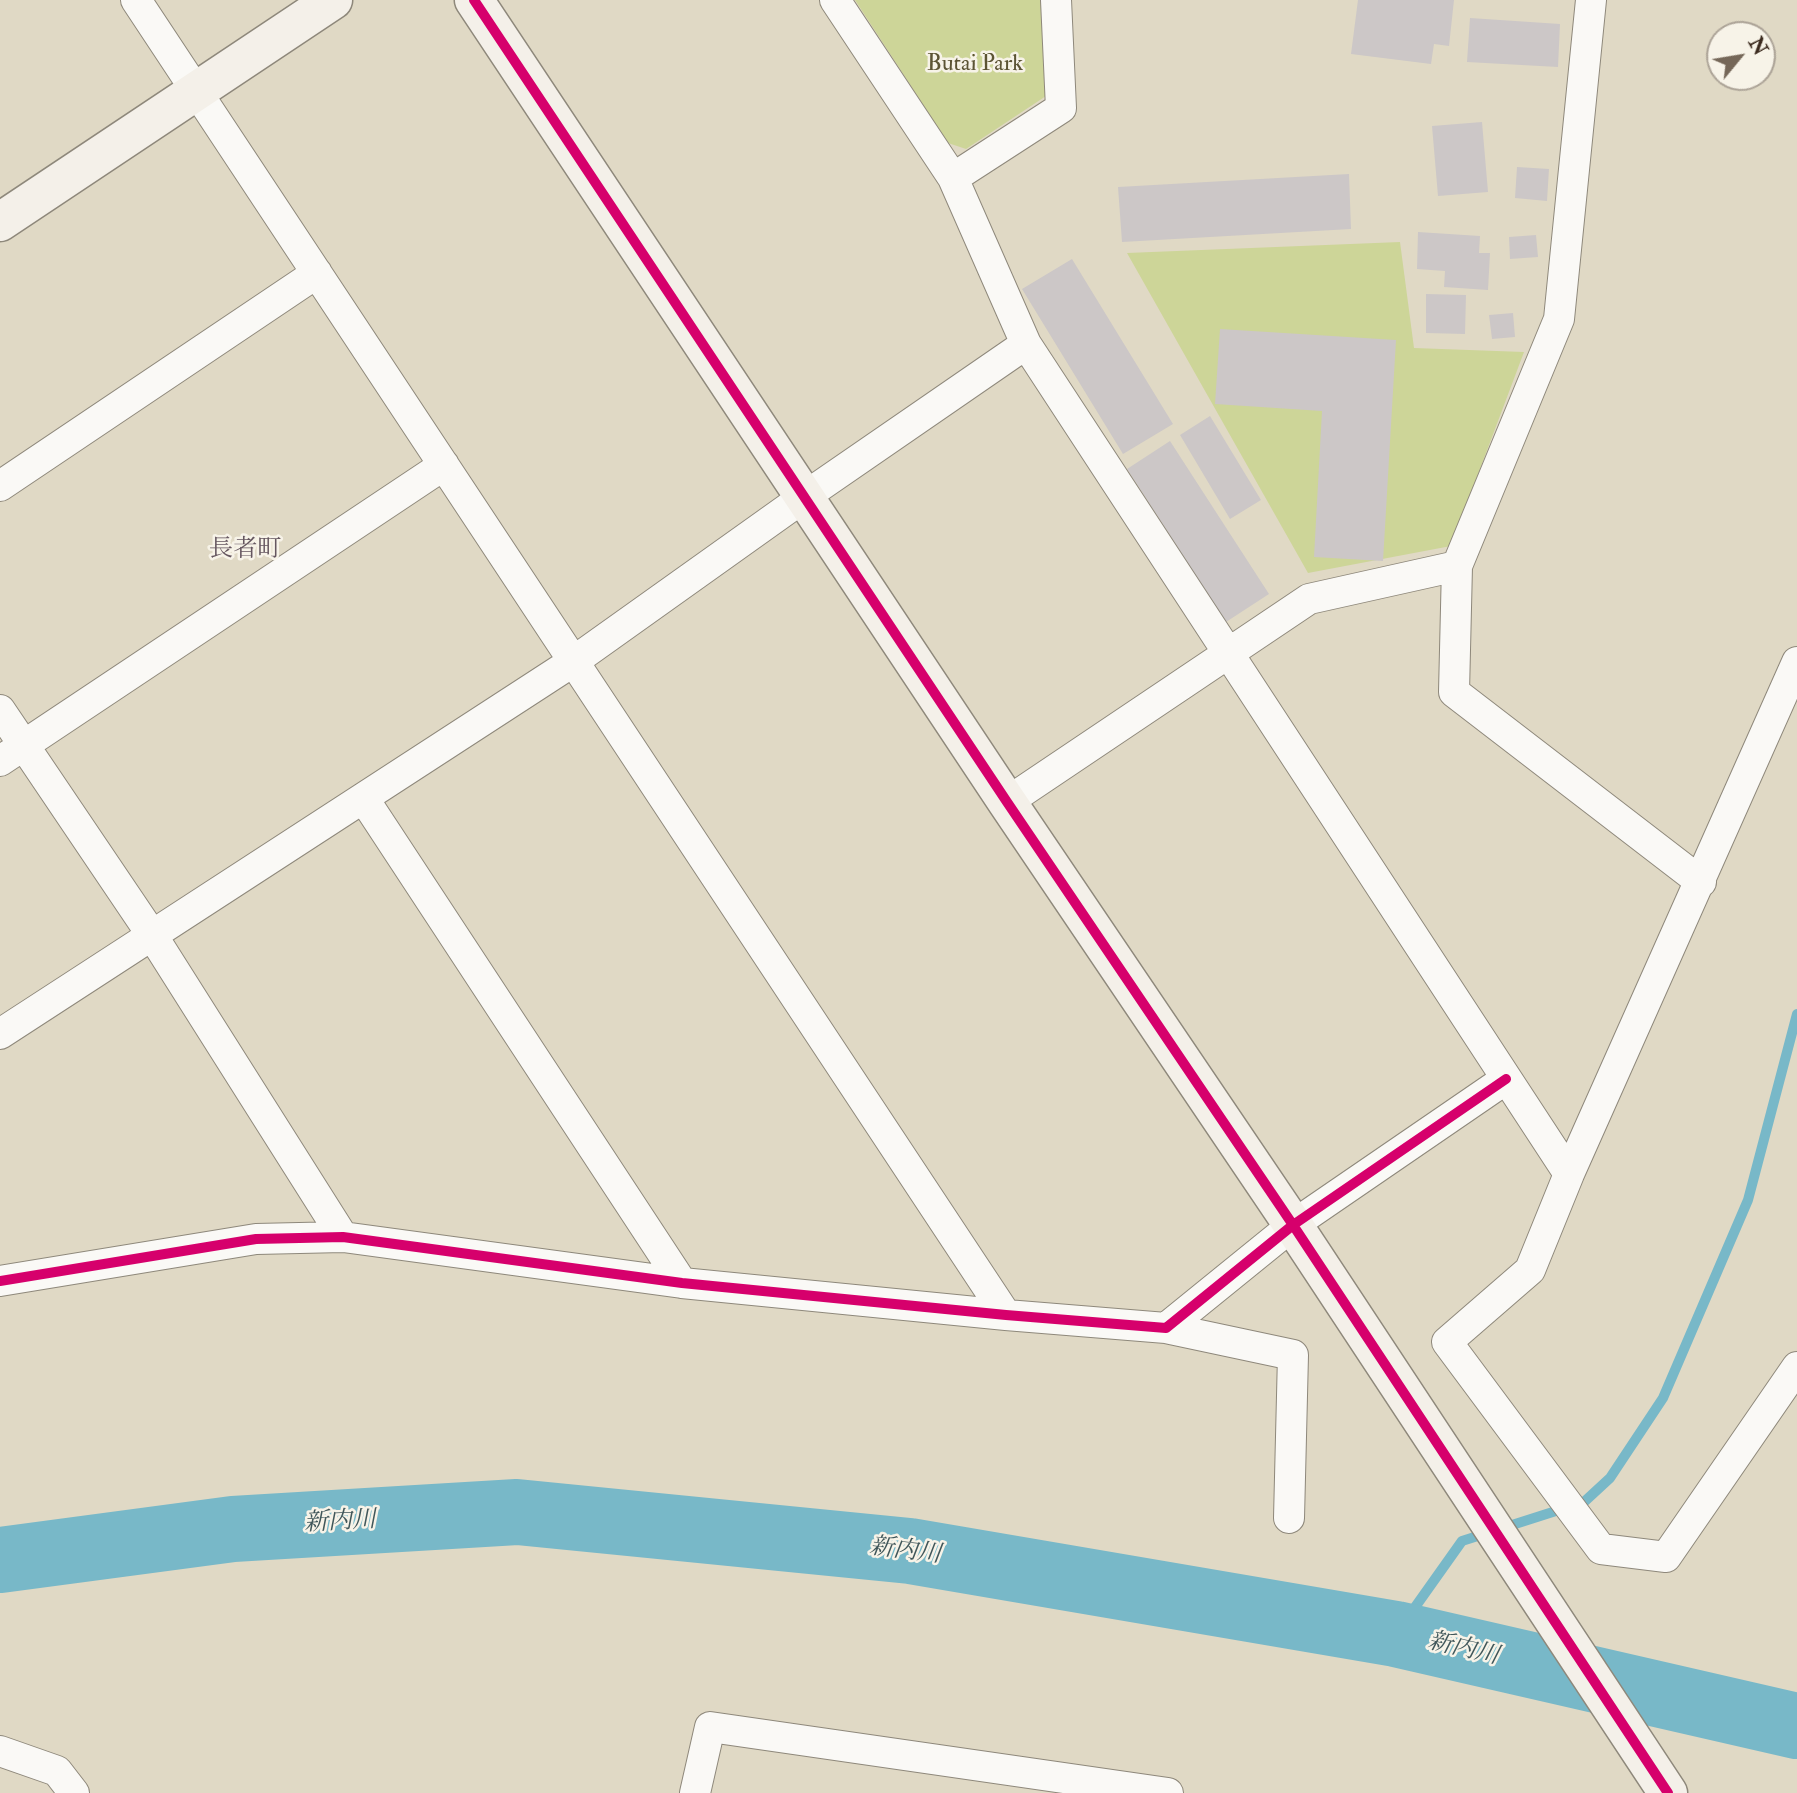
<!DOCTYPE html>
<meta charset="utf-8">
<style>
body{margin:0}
#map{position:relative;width:1797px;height:1793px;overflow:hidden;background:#e0d9c5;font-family:"IM FELL Double Pica",serif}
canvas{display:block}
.north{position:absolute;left:1706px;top:21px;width:70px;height:70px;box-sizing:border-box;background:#f7f3e8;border:2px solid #aca397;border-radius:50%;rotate:60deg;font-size:19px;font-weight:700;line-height:28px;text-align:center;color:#3b2a1e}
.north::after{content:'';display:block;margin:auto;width:24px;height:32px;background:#756758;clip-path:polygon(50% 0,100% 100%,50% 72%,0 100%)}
</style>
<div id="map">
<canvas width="1797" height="1793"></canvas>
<div class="north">N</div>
</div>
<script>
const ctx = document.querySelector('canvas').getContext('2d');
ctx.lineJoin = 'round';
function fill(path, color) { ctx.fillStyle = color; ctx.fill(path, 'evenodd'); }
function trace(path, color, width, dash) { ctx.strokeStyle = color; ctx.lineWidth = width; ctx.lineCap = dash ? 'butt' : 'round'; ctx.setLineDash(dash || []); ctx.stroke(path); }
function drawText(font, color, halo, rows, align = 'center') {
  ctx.font = font + ' "IM FELL Double Pica","Noto Serif JP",serif'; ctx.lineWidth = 5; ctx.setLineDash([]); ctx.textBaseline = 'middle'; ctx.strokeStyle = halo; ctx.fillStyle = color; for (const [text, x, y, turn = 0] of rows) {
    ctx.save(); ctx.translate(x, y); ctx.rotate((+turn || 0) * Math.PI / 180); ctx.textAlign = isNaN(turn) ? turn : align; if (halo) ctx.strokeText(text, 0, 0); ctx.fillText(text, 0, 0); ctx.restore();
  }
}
fill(new Path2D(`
 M 855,0 L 1043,0 L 1046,96 L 966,149 L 948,143 Z
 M 1400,242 L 1414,348 L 1524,352 L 1451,546 L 1308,573 L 1127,253 Z`), '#cdd598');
trace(new Path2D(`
 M 1396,1634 L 1462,1541 L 1584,1502 L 1610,1478 L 1663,1398 L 1748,1200 L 1797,1014`), '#78b8c8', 10);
trace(new Path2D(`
 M 0,1560 L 233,1529 L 517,1512 L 910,1551 L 1396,1634 L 1797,1726`), '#78b8c8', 66);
fill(new Path2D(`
 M 1358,0 L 1454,0 L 1449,46 L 1434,44 L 1431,64 L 1351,54 Z
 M 1470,18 L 1560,24 L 1558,67 L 1467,62 Z
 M 1482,122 L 1488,192 L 1438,196 L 1432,126 Z
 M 1517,167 L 1549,169 L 1547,201 L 1515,198 Z
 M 1349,174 L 1351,229 L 1122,242 L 1118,187 Z
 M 1418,232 L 1480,236 L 1479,253 L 1490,253 L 1488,290 L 1444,287 L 1445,271 L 1417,269 Z
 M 1536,235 L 1538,257 L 1510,259 L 1509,237 Z
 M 1072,259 L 1173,424 L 1123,454 L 1022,289 Z
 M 1426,294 L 1466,295 L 1465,334 L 1426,333 Z
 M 1513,313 L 1515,337 L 1492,339 L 1489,315 Z
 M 1220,329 L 1396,340 L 1383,561 L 1314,557 L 1322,411 L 1215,404 Z
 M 1210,416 L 1261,500 L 1230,519 L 1180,435 Z
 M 1170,441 L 1269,594 L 1226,622 L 1127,469 Z`), '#ccc7c7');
const street = new Path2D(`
 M 136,0 L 1006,1315
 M 835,0 L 953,178 L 1026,344 L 1569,1174
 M 953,178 L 1061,108 L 1056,0
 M 0,486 L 317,273
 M 1457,566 L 1454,692 L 1701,882
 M 1797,662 L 1569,1174 L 1530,1270 L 1447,1342 L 1601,1549 L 1666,1557 L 1797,1367
 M 0,710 L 152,935 L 343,1237
 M 0,761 L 444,465
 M 364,799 L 682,1283
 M 1007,802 L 1309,599 L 1457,566 L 1559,319 L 1591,0
 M 0,1034 L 574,661 L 804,497 L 1026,344
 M 0,1281 L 256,1239 L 343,1237 L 682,1283 L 1006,1315 L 1166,1328 L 1293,1225 L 1506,1079
 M 1166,1328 L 1293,1355 L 1289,1518
 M 0,1751 L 57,1771 L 74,1793
 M 695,1793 L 710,1727 L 1168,1793`);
const secondary = new Path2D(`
 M 474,0 L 1007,802 L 1293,1225 L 1668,1793
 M 0,222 L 333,0`);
trace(street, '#8e887b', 32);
trace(secondary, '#8e887b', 41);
trace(street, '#faf9f6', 30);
trace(secondary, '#f4f0e9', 38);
trace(new Path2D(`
 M 474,0 L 1007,802 L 1293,1225 L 1668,1793
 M 0,1281 L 256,1239 L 343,1237 L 682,1283 L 1006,1315 L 1166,1328 L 1293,1225 L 1506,1079`), '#d6006c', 10);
drawText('23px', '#5c5434', '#f7f3e8', [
 ["Butai Park",975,65]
]);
drawText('24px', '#65565f', '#f7f3e8', [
 ["長者町",245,551]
]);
drawText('italic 24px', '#41575a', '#f7f3e8', [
 ["新内川",340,1523,-3],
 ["新内川",905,1552,7],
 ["新内川",1463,1650,13]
]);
</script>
